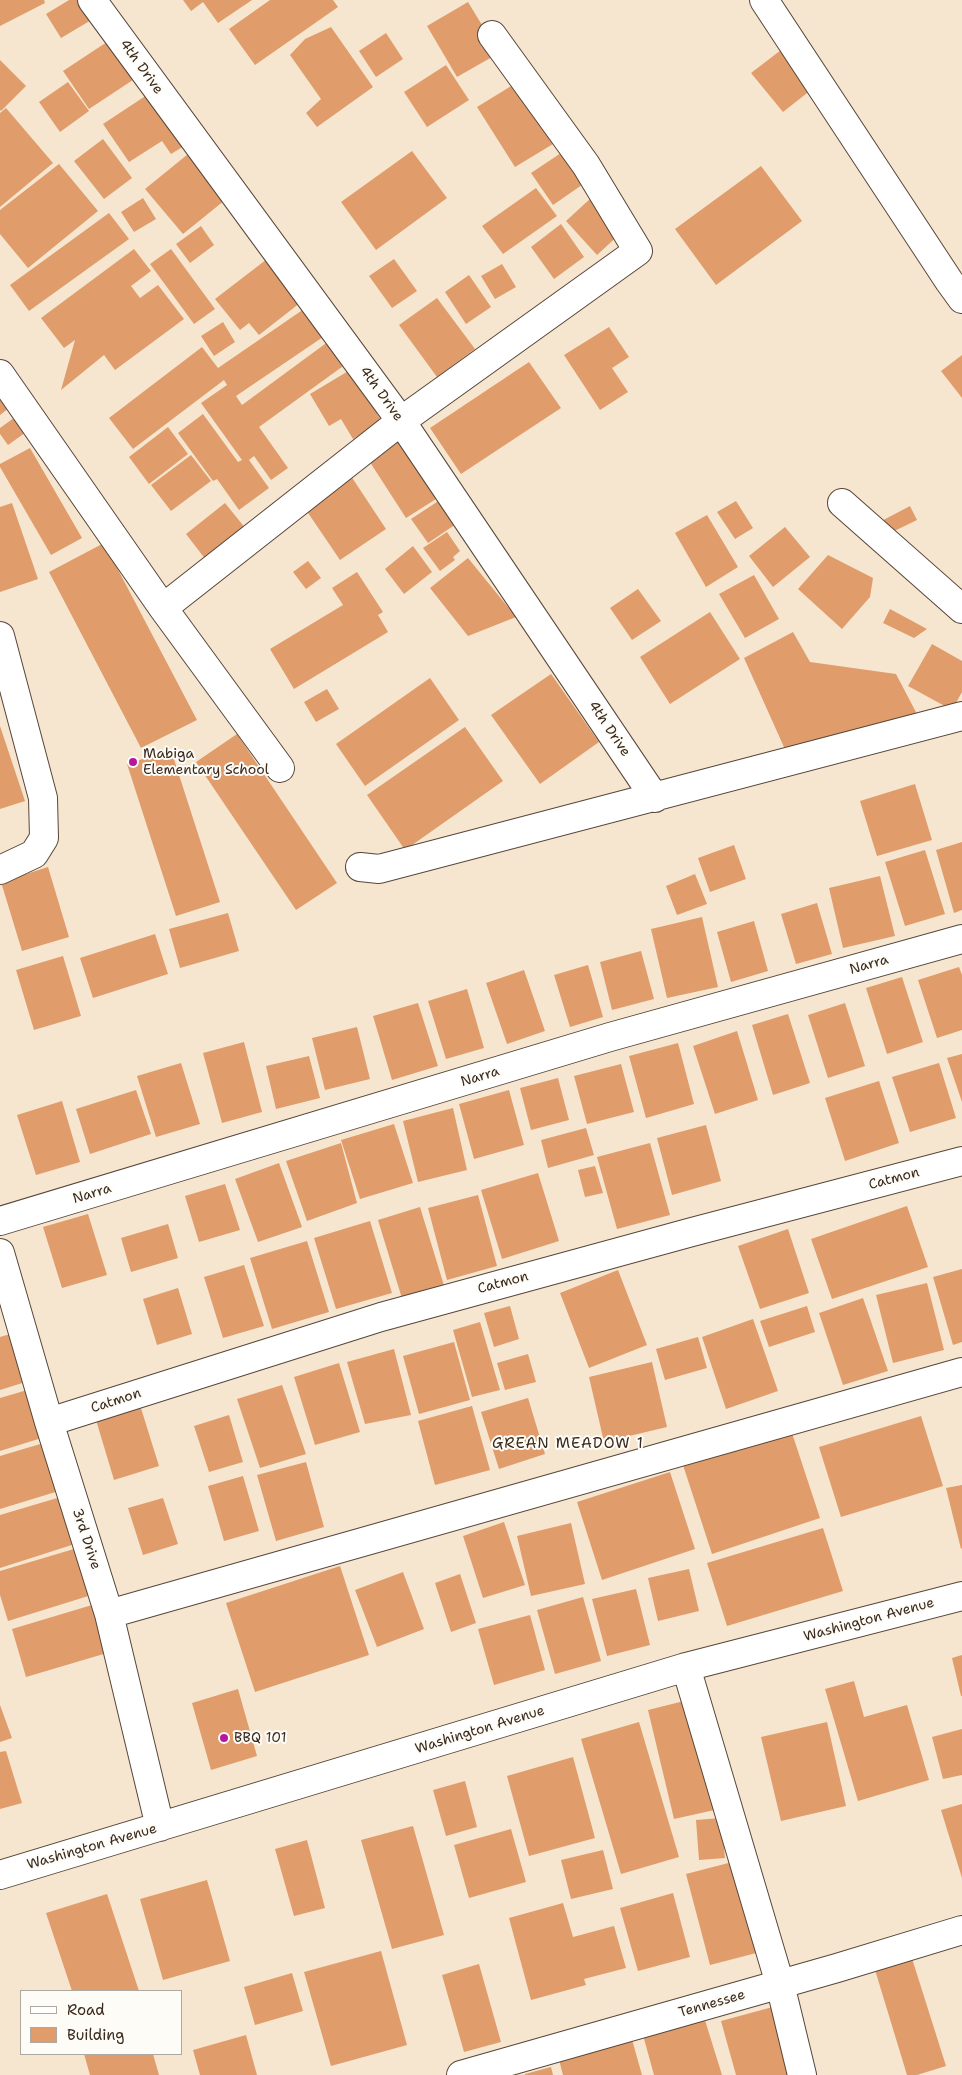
<!DOCTYPE html>
<style>
body{margin:0}
#map{position:relative;width:962px;height:2075px;overflow:hidden;background:#f6e6d0;font-family:"Shantell Sans",sans-serif}
canvas{display:block}
.legend{position:absolute;left:20px;top:1990px;width:162px;height:65px;box-sizing:border-box;background:#fdfcf7;border:1px solid #afa8a0;margin:0;padding:6px 9px;list-style:none;font-size:15px;color:#3b2a1e}
.legend li{display:flex;align-items:center;gap:10px;height:25px}
.legend b{width:25px;border:1px solid #afa8a0}
</style>
<div id="map">
<canvas width="962" height="2075"></canvas>
<ul class="legend">
<li><b style="height:6px;background:#fff"></b>Road</li>
<li><b style="height:14px;background:#e09c6a"></b>Building</li>
</ul>
</div>
<script>
const ctx = document.querySelector('canvas').getContext('2d');
ctx.lineJoin = 'round';
function fill(path, color) { ctx.fillStyle = color; ctx.fill(path, 'evenodd'); }
function trace(path, color, width, dash) { ctx.strokeStyle = color; ctx.lineWidth = width; ctx.lineCap = dash ? 'butt' : 'round'; ctx.setLineDash(dash || []); ctx.stroke(path); }
function drawText(font, color, halo, rows, align = 'center') {
  ctx.font = font + ' "Shantell Sans",sans-serif'; ctx.lineWidth = 4; ctx.setLineDash([]); ctx.textBaseline = 'middle'; ctx.strokeStyle = halo; ctx.fillStyle = color; for (const [text, x, y, turn = 0] of rows) {
    ctx.save(); ctx.translate(x, y); ctx.rotate((+turn || 0) * Math.PI / 180); ctx.textAlign = isNaN(turn) ? turn : align; if (halo) ctx.strokeText(text, 0, 0); ctx.fillText(text, 0, 0); ctx.restore();
  }
}
fill(new Path2D(`
 M 0,0 L 44,0 L 45,3 L 0,26 Z
 M 69,0 L 81,0 L 93,19 L 61,38 L 46,14 Z
 M 183,0 L 252,0 L 218,23 L 203,2 L 191,11 Z
 M 270,0 L 333,0 L 338,7 L 255,65 L 229,29 Z
 M 468,2 L 499,53 L 457,77 L 427,26 Z
 M 331,27 L 373,87 L 317,127 L 306,113 L 321,99 L 290,55 L 305,39 Z
 M 386,33 L 403,59 L 376,77 L 359,51 Z
 M 116,36 L 142,74 L 89,109 L 63,71 Z
 M 785,47 L 816,86 L 783,112 L 751,73 Z
 M 0,60 L 26,86 L 1,111 L 0,110 Z
 M 446,65 L 469,100 L 427,127 L 404,92 Z
 M 521,80 L 558,141 L 515,167 L 477,107 Z
 M 68,82 L 89,111 L 60,132 L 39,102 Z
 M 156,89 L 189,143 L 171,154 L 162,141 L 129,162 L 103,124 Z
 M 6,108 L 53,163 L 0,207 L 0,113 Z
 M 103,139 L 132,178 L 104,199 L 74,161 Z
 M 570,147 L 592,178 L 553,205 L 531,173 Z
 M 193,150 L 230,196 L 183,234 L 145,189 Z
 M 412,151 L 447,198 L 376,250 L 341,202 Z
 M 59,164 L 98,211 L 28,268 L 0,234 L 0,210 Z
 M 761,166 L 802,221 L 716,285 L 675,229 Z
 M 536,188 L 557,216 L 503,254 L 482,226 Z
 M 592,197 L 623,231 L 597,255 L 566,221 Z
 M 143,198 L 156,219 L 134,232 L 121,212 Z
 M 109,213 L 129,239 L 29,311 L 10,285 Z
 M 561,224 L 584,257 L 554,279 L 531,247 Z
 M 201,226 L 214,245 L 190,263 L 176,244 Z
 M 134,249 L 151,271 L 131,286 L 140,298 L 158,285 L 184,319 L 115,370 L 104,355 L 61,390 L 75,340 L 64,348 L 41,318 Z
 M 171,249 L 215,309 L 194,324 L 150,264 Z
 M 271,256 L 305,299 L 259,335 L 249,323 L 240,330 L 215,299 Z
 M 394,259 L 417,291 L 392,308 L 369,276 Z
 M 502,264 L 516,287 L 495,299 L 481,276 Z
 M 469,275 L 491,307 L 466,324 L 445,292 Z
 M 437,298 L 475,349 L 437,377 L 399,325 Z
 M 304,309 L 323,337 L 236,396 L 242,405 L 329,341 L 346,364 L 259,427 L 288,468 L 271,480 L 254,456 L 249,460 L 269,488 L 239,510 L 217,479 L 213,481 L 178,433 L 203,414 L 238,462 L 242,460 L 201,403 L 227,385 L 224,380 L 133,449 L 109,418 L 202,347 L 218,368 Z
 M 223,322 L 235,342 L 214,356 L 201,336 Z
 M 609,327 L 629,357 L 612,368 L 628,392 L 600,410 L 564,355 Z
 M 962,355 L 962,398 L 941,371 Z
 M 529,362 L 561,408 L 461,474 L 430,428 Z
 M 350,370 L 382,422 L 353,439 L 341,419 L 329,426 L 310,394 Z
 M 0,377 L 18,401 L 0,415 Z
 M 18,415 L 29,430 L 8,445 L 0,434 L 0,428 Z
 M 168,427 L 188,454 L 149,484 L 129,457 Z
 M 404,432 L 444,494 L 406,518 L 366,456 Z
 M 30,448 L 82,538 L 51,555 L 0,467 L 0,464 Z
 M 191,455 L 211,481 L 171,511 L 151,485 Z
 M 349,473 L 386,529 L 340,560 L 302,504 Z
 M 446,496 L 462,520 L 428,543 L 411,519 Z
 M 736,501 L 753,528 L 735,539 L 717,512 Z
 M 12,503 L 38,579 L 0,592 L 0,507 Z
 M 225,503 L 246,529 L 206,560 L 186,534 Z
 M 910,506 L 917,520 L 884,536 L 872,526 Z
 M 707,515 L 738,567 L 706,587 L 675,533 Z
 M 785,527 L 810,557 L 773,587 L 749,556 Z
 M 447,532 L 460,551 L 453,557 L 455,560 L 440,571 L 423,548 Z
 M 104,543 L 197,720 L 141,748 L 49,572 Z
 M 413,546 L 432,572 L 404,594 L 385,569 Z
 M 828,555 L 873,578 L 870,597 L 842,629 L 798,589 Z
 M 468,558 L 516,617 L 468,636 L 430,588 Z
 M 308,561 L 321,578 L 306,589 L 293,572 Z
 M 357,572 L 383,612 L 378,615 L 388,632 L 294,689 L 270,649 L 343,605 L 332,588 Z
 M 754,575 L 779,619 L 745,638 L 719,594 Z
 M 638,589 L 661,621 L 632,640 L 610,608 Z
 M 890,609 L 927,629 L 914,638 L 883,623 Z
 M 710,612 L 740,659 L 670,704 L 640,657 Z
 M 793,632 L 810,662 L 896,674 L 918,716 L 788,756 L 744,658 Z
 M 932,644 L 962,661 L 962,692 L 952,710 L 908,686 Z
 M 551,674 L 599,742 L 540,784 L 491,715 Z
 M 430,678 L 459,720 L 365,786 L 336,744 Z
 M 327,689 L 339,709 L 316,722 L 304,702 Z
 M 0,726 L 25,801 L 0,809 Z
 M 465,727 L 503,781 L 405,850 L 367,795 Z
 M 237,734 L 337,883 L 296,910 L 196,762 Z
 M 171,750 L 220,902 L 176,916 L 127,764 Z
 M 915,784 L 932,840 L 877,856 L 860,801 Z
 M 962,842 L 962,910 L 954,913 L 936,850 Z
 M 734,845 L 746,879 L 710,892 L 698,858 Z
 M 925,850 L 945,914 L 905,926 L 885,862 Z
 M 48,867 L 69,937 L 22,951 L 1,882 Z
 M 695,874 L 707,904 L 677,915 L 666,886 Z
 M 880,876 L 895,936 L 843,948 L 829,888 Z
 M 817,903 L 832,954 L 796,964 L 781,914 Z
 M 228,913 L 239,951 L 180,968 L 169,929 Z
 M 702,917 L 718,987 L 667,998 L 651,929 Z
 M 754,921 L 768,971 L 731,982 L 717,932 Z
 M 155,934 L 168,974 L 93,998 L 80,958 Z
 M 641,951 L 654,999 L 612,1010 L 600,962 Z
 M 63,956 L 81,1016 L 34,1030 L 16,970 Z
 M 588,965 L 603,1017 L 570,1027 L 554,975 Z
 M 959,967 L 962,975 L 962,1030 L 937,1038 L 918,980 Z
 M 524,970 L 545,1031 L 507,1044 L 486,983 Z
 M 902,977 L 923,1042 L 887,1054 L 866,988 Z
 M 467,989 L 484,1048 L 446,1059 L 428,1001 Z
 M 418,1003 L 438,1066 L 392,1080 L 373,1016 Z
 M 845,1003 L 865,1066 L 828,1078 L 808,1015 Z
 M 788,1014 L 810,1083 L 773,1095 L 752,1025 Z
 M 357,1027 L 370,1079 L 325,1090 L 312,1038 Z
 M 737,1031 L 758,1100 L 715,1114 L 693,1046 Z
 M 244,1042 L 262,1112 L 222,1123 L 203,1053 Z
 M 678,1043 L 694,1104 L 646,1118 L 629,1056 Z
 M 962,1054 L 962,1102 L 947,1058 Z
 M 309,1056 L 320,1098 L 276,1109 L 266,1066 Z
 M 181,1063 L 200,1124 L 156,1137 L 137,1076 Z
 M 939,1063 L 956,1118 L 910,1132 L 892,1077 Z
 M 621,1064 L 634,1112 L 587,1124 L 574,1076 Z
 M 558,1078 L 569,1120 L 531,1130 L 520,1088 Z
 M 879,1081 L 899,1143 L 845,1161 L 825,1098 Z
 M 136,1090 L 151,1134 L 90,1154 L 76,1109 Z
 M 509,1090 L 524,1145 L 474,1159 L 459,1104 Z
 M 62,1101 L 80,1162 L 36,1175 L 17,1115 Z
 M 453,1108 L 467,1170 L 418,1182 L 403,1121 Z
 M 394,1124 L 413,1183 L 360,1199 L 341,1140 Z
 M 706,1125 L 721,1181 L 672,1195 L 657,1138 Z
 M 586,1128 L 594,1155 L 548,1168 L 541,1140 Z
 M 341,1143 L 357,1203 L 307,1221 L 286,1161 Z
 M 650,1143 L 670,1215 L 617,1229 L 597,1157 Z
 M 279,1163 L 302,1227 L 258,1242 L 235,1179 Z
 M 595,1166 L 603,1193 L 585,1197 L 578,1170 Z
 M 538,1173 L 559,1241 L 502,1259 L 481,1190 Z
 M 225,1184 L 240,1230 L 199,1242 L 185,1196 Z
 M 478,1195 L 497,1266 L 447,1280 L 428,1208 Z
 M 907,1206 L 928,1267 L 832,1299 L 811,1239 Z
 M 420,1207 L 446,1292 L 404,1305 L 378,1220 Z
 M 88,1214 L 107,1275 L 62,1288 L 43,1227 Z
 M 370,1221 L 392,1293 L 336,1309 L 314,1238 Z
 M 168,1224 L 178,1258 L 131,1272 L 121,1238 Z
 M 788,1229 L 809,1293 L 760,1309 L 738,1246 Z
 M 307,1241 L 329,1312 L 272,1329 L 250,1258 Z
 M 244,1265 L 264,1326 L 223,1338 L 204,1277 Z
 M 962,1269 L 962,1342 L 953,1345 L 933,1277 Z
 M 618,1270 L 647,1345 L 589,1368 L 560,1293 Z
 M 927,1283 L 944,1350 L 893,1363 L 876,1295 Z
 M 178,1288 L 192,1334 L 157,1345 L 143,1299 Z
 M 863,1298 L 888,1371 L 843,1385 L 819,1313 Z
 M 510,1306 L 519,1339 L 494,1347 L 484,1313 Z
 M 807,1306 L 815,1332 L 769,1347 L 760,1321 Z
 M 753,1319 L 778,1391 L 726,1409 L 702,1337 Z
 M 480,1322 L 500,1390 L 472,1397 L 453,1330 Z
 M 17,1332 L 32,1380 L 0,1390 L 0,1337 Z
 M 698,1337 L 707,1368 L 665,1380 L 656,1349 Z
 M 454,1342 L 470,1400 L 419,1414 L 403,1356 Z
 M 394,1349 L 411,1415 L 365,1424 L 347,1362 Z
 M 528,1354 L 536,1382 L 505,1390 L 497,1363 Z
 M 652,1362 L 667,1427 L 604,1442 L 589,1377 Z
 M 339,1363 L 360,1432 L 315,1445 L 294,1377 Z
 M 282,1385 L 306,1454 L 260,1468 L 237,1399 Z
 M 34,1388 L 48,1436 L 0,1451 L 0,1398 Z
 M 528,1398 L 545,1454 L 499,1469 L 481,1412 Z
 M 140,1405 L 159,1466 L 114,1480 L 96,1420 Z
 M 472,1406 L 490,1470 L 435,1485 L 418,1421 Z
 M 229,1415 L 243,1462 L 209,1472 L 194,1426 Z
 M 921,1416 L 943,1486 L 841,1517 L 819,1447 Z
 M 791,1430 L 820,1518 L 712,1554 L 683,1465 Z
 M 47,1442 L 62,1490 L 0,1509 L 0,1456 Z
 M 306,1462 L 324,1527 L 276,1541 L 257,1475 Z
 M 670,1472 L 695,1549 L 602,1580 L 577,1502 Z
 M 243,1476 L 259,1531 L 224,1541 L 208,1486 Z
 M 962,1485 L 962,1548 L 961,1549 L 946,1488 Z
 M 64,1496 L 78,1543 L 0,1568 L 0,1515 Z
 M 163,1498 L 178,1544 L 143,1555 L 128,1508 Z
 M 504,1522 L 525,1585 L 483,1598 L 463,1536 Z
 M 571,1523 L 585,1584 L 531,1596 L 517,1536 Z
 M 823,1528 L 843,1591 L 727,1626 L 707,1563 Z
 M 84,1546 L 98,1593 L 8,1621 L 0,1595 L 0,1571 Z
 M 340,1566 L 369,1655 L 255,1692 L 226,1603 Z
 M 689,1569 L 699,1611 L 658,1621 L 648,1578 Z
 M 403,1572 L 424,1629 L 377,1647 L 355,1590 Z
 M 460,1574 L 476,1623 L 451,1632 L 435,1583 Z
 M 636,1589 L 650,1645 L 607,1656 L 592,1599 Z
 M 583,1597 L 601,1661 L 555,1674 L 537,1610 Z
 M 102,1602 L 117,1650 L 26,1677 L 12,1629 Z
 M 530,1615 L 545,1670 L 494,1685 L 478,1629 Z
 M 962,1655 L 962,1696 L 961,1696 L 952,1658 Z
 M 854,1681 L 864,1717 L 907,1705 L 929,1780 L 858,1801 L 825,1689 Z
 M 238,1689 L 257,1756 L 211,1770 L 192,1703 Z
 M 692,1699 L 719,1809 L 674,1819 L 648,1710 Z
 M 0,1705 L 12,1738 L 0,1742 Z
 M 639,1722 L 679,1857 L 621,1874 L 581,1739 Z
 M 827,1722 L 846,1806 L 781,1821 L 761,1737 Z
 M 962,1729 L 962,1775 L 943,1779 L 932,1737 Z
 M 6,1751 L 22,1803 L 0,1809 L 0,1752 Z
 M 573,1757 L 595,1838 L 529,1856 L 507,1776 Z
 M 465,1781 L 477,1827 L 446,1836 L 433,1790 Z
 M 962,1804 L 962,1878 L 941,1810 Z
 M 721,1818 L 725,1858 L 699,1860 L 696,1820 Z
 M 413,1826 L 444,1935 L 392,1949 L 361,1840 Z
 M 511,1829 L 526,1882 L 469,1898 L 454,1845 Z
 M 307,1840 L 325,1908 L 294,1916 L 275,1849 Z
 M 603,1850 L 613,1889 L 571,1899 L 561,1860 Z
 M 740,1860 L 764,1951 L 710,1965 L 686,1874 Z
 M 207,1880 L 230,1961 L 163,1980 L 140,1899 Z
 M 673,1893 L 690,1957 L 638,1971 L 620,1908 Z
 M 107,1894 L 139,1991 L 72,1991 L 46,1913 Z
 M 563,1903 L 573,1937 L 614,1926 L 626,1968 L 584,1979 L 586,1985 L 531,2000 L 509,1918 Z
 M 909,1949 L 946,2066 L 917,2075 L 907,2075 L 872,1960 Z
 M 381,1951 L 407,2045 L 331,2066 L 304,1972 Z
 M 479,1964 L 501,2042 L 464,2052 L 442,1975 Z
 M 292,1973 L 303,2011 L 255,2025 L 244,1987 Z
 M 780,2005 L 800,2075 L 736,2075 L 721,2021 Z
 M 704,2017 L 722,2075 L 654,2075 L 643,2035 Z
 M 246,2035 L 257,2075 L 200,2075 L 193,2050 Z
 M 631,2036 L 642,2075 L 563,2075 L 558,2056 Z
 M 84,2054 L 153,2054 L 159,2075 L 90,2075 Z
 M 551,2067 L 553,2075 L 525,2075 L 525,2074 Z`), '#e09c6a');
const minor = new Path2D(`
 M 92,0 L 401,421 L 655,798
 M 764,0 L 949,281 L 962,299
 M 0,374 L 163,608 L 280,768
 M 842,503 L 962,609
 M 163,608 L 401,421 L 638,251 L 586,165 L 492,35
 M 0,636 L 43,798 L 44,838 L 34,854 L 0,870
 M 360,867 L 379,869 L 962,716
 M 0,1221 L 610,1037 L 962,939
 M 0,1253 L 49,1422 L 109,1614 L 160,1827
 M 49,1422 L 381,1317 L 692,1232 L 962,1161
 M 109,1614 L 962,1372
 M 686,1667 L 780,1984 L 802,2075
 M 0,1875 L 686,1667 L 962,1596
 M 461,2075 L 837,1968 L 962,1930`);
trace(minor, '#574639', 30);
trace(minor, '#fff', 28);
for (const [x, y, r, color] of [
 [133,762,5,"#b5179e"],
 [224,1738,5,"#b5179e"]
]) { const dot = new Path2D(); dot.arc(x, y, r, 0, 2 * Math.PI); ctx.fillStyle = color; ctx.fill(dot); trace(dot, '#fdfcf7', 2); }
drawText('14px', '#3b2a1e', '#fdfcf7', [
 ["4th Drive",141,67,54],
 ["4th Drive",381,394,54],
 ["4th Drive",609,729,56],
 ["Narra",869,965,-16],
 ["Narra",480,1077,-17],
 ["Catmon",894,1179,-15],
 ["Narra",92,1194,-17],
 ["Catmon",503,1283,-15],
 ["Catmon",116,1401,-18],
 ["3rd Drive",86,1539,72],
 ["Washington Avenue",869,1620,-15],
 ["Washington Avenue",480,1730,-17],
 ["Washington Avenue",92,1847,-16],
 ["Tennessee",712,2004,-16]
]);
drawText('14px', '#3b2a1e', '#fdfcf7', [
 ["Mabiga",143,754],
 ["Elementary School",143,770],
 ["BBQ 101",234,1738]
], 'left');
ctx.letterSpacing = '1px';
drawText('15px', '#3b2a1e', '#fdfcf7', [
 ["GREAN MEADOW 1",568,1444]
]);
ctx.letterSpacing = '0px';
</script>
